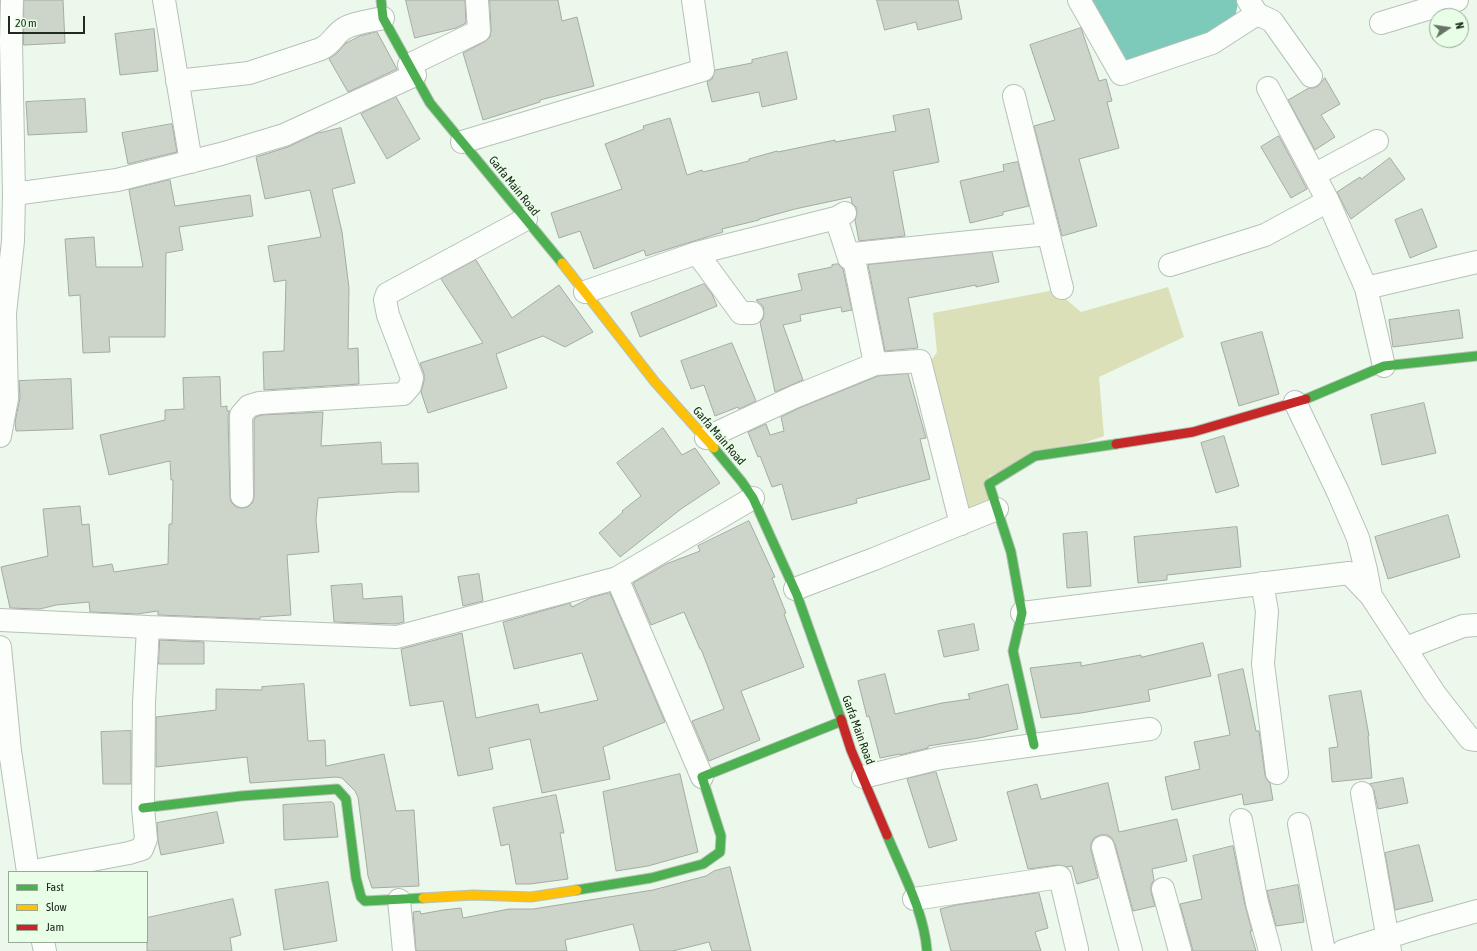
<!DOCTYPE html>
<style>
body{margin:0}
#map{position:relative;width:1477px;height:951px;overflow:hidden;background:#ecf8ec;font-family:"Asap Condensed",sans-serif}
canvas{display:block}
.legend{position:absolute;left:8px;top:871px;width:140px;height:72px;box-sizing:border-box;background:#e8fee6;border:1px solid #98aa97;margin:0;padding:5px 7px;list-style:none;font-size:12px;color:#202b20}
.legend li{display:flex;align-items:center;gap:8px;height:20px}
.legend b{width:20px;border:1px solid #98aa97}
.north{position:absolute;left:1429px;top:8px;width:40px;height:40px;box-sizing:border-box;background:#e8fee6;border:1px solid #98aa97;border-radius:50%;rotate:77deg;font-size:11px;font-weight:700;line-height:16px;text-align:center;color:#202b20}
.north::after{content:'';display:block;margin:auto;width:14px;height:18px;background:#677367;clip-path:polygon(50% 0,100% 100%,50% 72%,0 100%)}
.scale{position:absolute;left:8px;top:16px;width:77px;height:18px;box-sizing:border-box;border:2px solid #202b20;border-top:0;padding-left:5px;font-size:12px;line-height:14px;white-space:nowrap;color:#202b20;-webkit-text-stroke:3px #e8fee6;paint-order:stroke}
</style>
<div id="map">
<canvas width="1477" height="951"></canvas>
<ul class="legend">
<li><b style="height:5px;background:#4caf50"></b>Fast</li>
<li><b style="height:5px;background:#ffc107"></b>Slow</li>
<li><b style="height:5px;background:#c62828"></b>Jam</li>
</ul>
<div class="north">N</div>
<div class="scale">20 m</div>
</div>
<script>
const ctx = document.querySelector('canvas').getContext('2d');
ctx.lineJoin = 'round';
function fill(path, color) { ctx.fillStyle = color; ctx.fill(path, 'evenodd'); }
function trace(path, color, width, dash) { ctx.strokeStyle = color; ctx.lineWidth = width; ctx.lineCap = dash ? 'butt' : 'round'; ctx.setLineDash(dash || []); ctx.stroke(path); }
function drawText(font, color, halo, rows, align = 'center') {
  ctx.font = font + ' "Asap Condensed",sans-serif'; ctx.lineWidth = 4; ctx.setLineDash([]); ctx.textBaseline = 'middle'; ctx.strokeStyle = halo; ctx.fillStyle = color; for (const [text, x, y, turn = 0] of rows) {
    ctx.save(); ctx.translate(x, y); ctx.rotate((+turn || 0) * Math.PI / 180); ctx.textAlign = isNaN(turn) ? turn : align; if (halo) ctx.strokeText(text, 0, 0); ctx.fillText(text, 0, 0); ctx.restore();
  }
}
fill(new Path2D(`
 M 1168,287 L 1184,337 L 1099,377 L 1104,436 L 989,476 L 990,506 L 967,514 L 927,367 L 937,352 L 933,313 L 1055,290 L 1081,312 Z`), '#dce0b9');
fill(new Path2D(`
 M 1087,0 L 1236,0 L 1238,3 L 1235,18 L 1200,43 L 1115,63 Z`), '#7dcabb');
const building = new Path2D(`
 M 24,0 L 63,0 L 65,43 L 24,45 Z
 M 406,0 L 465,0 L 466,23 L 456,28 L 415,38 Z
 M 490,0 L 558,0 L 562,21 L 577,17 L 594,86 L 540,100 L 540,102 L 483,120 L 463,53 L 484,42 L 490,37 L 491,30 Z
 M 877,0 L 958,0 L 962,19 L 918,30 L 916,22 L 885,30 Z
 M 1081,28 L 1099,81 L 1106,79 L 1112,101 L 1107,102 L 1119,148 L 1079,159 L 1097,226 L 1062,236 L 1034,126 L 1055,120 L 1030,45 Z
 M 154,29 L 158,71 L 120,75 L 115,34 Z
 M 377,32 L 397,69 L 348,92 L 329,59 L 337,53 L 346,43 L 360,36 Z
 M 787,52 L 797,99 L 762,107 L 759,92 L 712,102 L 707,82 L 712,79 L 715,70 L 752,63 L 752,60 Z
 M 1325,78 L 1340,104 L 1321,115 L 1335,137 L 1315,150 L 1288,100 L 1309,88 L 1313,88 L 1318,86 Z
 M 396,97 L 420,139 L 387,159 L 361,114 Z
 M 85,99 L 87,132 L 28,135 L 26,102 Z
 M 929,109 L 939,162 L 893,171 L 905,236 L 859,241 L 855,220 L 857,213 L 856,207 L 852,203 L 851,197 L 795,209 L 759,219 L 759,220 L 722,229 L 723,232 L 646,256 L 644,250 L 594,269 L 580,231 L 559,238 L 551,213 L 622,189 L 605,144 L 644,129 L 643,126 L 670,118 L 687,175 L 702,170 L 703,172 L 749,161 L 749,159 L 777,151 L 778,152 L 835,140 L 835,142 L 896,131 L 893,116 Z
 M 172,124 L 177,152 L 128,164 L 122,133 Z
 M 341,128 L 355,183 L 332,189 L 342,232 L 349,288 L 348,349 L 358,348 L 359,384 L 264,390 L 263,352 L 284,351 L 286,280 L 274,282 L 268,246 L 321,237 L 310,190 L 265,199 L 256,157 L 288,147 L 315,134 Z
 M 1279,136 L 1307,189 L 1291,198 L 1261,147 Z
 M 1390,158 L 1405,179 L 1351,219 L 1347,212 L 1337,192 L 1360,177 L 1361,179 Z
 M 1018,162 L 1029,206 L 1003,212 L 1003,215 L 970,223 L 960,181 L 1004,171 L 1003,165 Z
 M 170,180 L 175,206 L 250,195 L 253,216 L 179,227 L 183,250 L 166,253 L 165,337 L 109,337 L 110,352 L 83,353 L 80,295 L 69,296 L 65,239 L 94,237 L 96,267 L 143,267 L 129,190 Z
 M 1422,209 L 1437,247 L 1410,258 L 1395,220 Z
 M 992,252 L 999,282 L 976,287 L 976,285 L 908,298 L 918,348 L 885,351 L 868,265 Z
 M 476,260 L 512,318 L 559,285 L 593,332 L 565,347 L 543,336 L 496,354 L 507,388 L 428,413 L 421,392 L 424,381 L 424,374 L 420,363 L 483,343 L 441,279 Z
 M 838,264 L 843,269 L 852,310 L 842,312 L 841,307 L 800,315 L 801,321 L 783,325 L 803,380 L 775,392 L 760,322 L 763,319 L 764,313 L 763,306 L 756,300 L 802,290 L 798,274 L 832,267 L 832,265 Z
 M 704,284 L 712,294 L 717,306 L 640,337 L 631,313 Z
 M 1459,310 L 1463,338 L 1393,347 L 1389,320 Z
 M 1262,332 L 1279,394 L 1239,406 L 1221,343 Z
 M 732,343 L 756,401 L 739,409 L 738,407 L 715,416 L 704,385 L 691,389 L 681,361 Z
 M 908,374 L 926,438 L 920,439 L 930,479 L 856,499 L 857,503 L 792,520 L 782,484 L 772,487 L 760,456 L 758,457 L 748,432 L 766,424 L 770,435 L 784,431 L 781,417 L 799,408 L 878,376 Z
 M 220,377 L 221,407 L 227,406 L 227,411 L 230,411 L 228,415 L 230,496 L 231,502 L 236,507 L 242,508 L 248,507 L 253,502 L 254,496 L 254,420 L 256,417 L 261,415 L 323,412 L 321,446 L 381,442 L 382,464 L 418,463 L 419,492 L 398,492 L 318,498 L 316,520 L 319,552 L 287,555 L 291,615 L 260,617 L 260,619 L 158,615 L 158,611 L 137,614 L 90,612 L 89,602 L 56,605 L 40,609 L 10,608 L 1,567 L 48,556 L 43,509 L 80,506 L 82,525 L 89,524 L 93,567 L 112,564 L 114,572 L 168,564 L 169,524 L 172,524 L 173,480 L 171,480 L 170,461 L 109,475 L 100,435 L 165,420 L 165,410 L 184,409 L 183,378 Z
 M 71,379 L 73,429 L 16,431 L 15,422 L 20,398 L 19,381 Z
 M 1424,403 L 1436,453 L 1382,465 L 1371,415 Z
 M 663,428 L 682,455 L 695,448 L 720,483 L 681,509 L 620,557 L 599,533 L 623,512 L 622,511 L 641,496 L 617,463 Z
 M 1224,436 L 1239,486 L 1216,493 L 1201,443 Z
 M 1448,515 L 1460,557 L 1388,579 L 1375,537 Z
 M 749,521 L 775,577 L 772,578 L 786,613 L 784,614 L 804,667 L 741,691 L 760,740 L 709,761 L 692,721 L 724,709 L 701,649 L 700,649 L 684,612 L 651,625 L 633,583 L 666,564 L 700,551 L 698,546 Z
 M 1237,527 L 1241,567 L 1167,575 L 1167,580 L 1138,583 L 1134,537 Z
 M 1087,532 L 1091,586 L 1067,588 L 1063,534 Z
 M 479,574 L 483,601 L 463,606 L 458,577 Z
 M 362,584 L 363,599 L 402,596 L 404,622 L 396,624 L 334,622 L 331,586 Z
 M 610,593 L 665,722 L 603,747 L 610,779 L 542,793 L 530,739 L 489,748 L 493,769 L 458,776 L 443,701 L 410,706 L 401,649 L 462,633 L 476,718 L 538,704 L 540,713 L 598,700 L 582,653 L 514,669 L 503,622 L 570,603 L 572,607 L 590,598 Z
 M 974,624 L 979,650 L 944,657 L 938,631 Z
 M 160,640 L 204,642 L 204,664 L 159,664 Z
 M 1203,643 L 1211,676 L 1148,690 L 1150,701 L 1081,713 L 1041,718 L 1030,668 L 1081,662 L 1081,666 L 1141,655 L 1141,657 Z
 M 1243,669 L 1256,731 L 1259,731 L 1265,775 L 1267,780 L 1270,783 L 1273,800 L 1244,805 L 1242,794 L 1172,810 L 1165,777 L 1200,769 L 1194,742 L 1230,735 L 1218,675 Z
 M 885,674 L 895,714 L 942,703 L 970,699 L 968,694 L 1008,684 L 1018,729 L 979,738 L 928,746 L 928,748 L 900,755 L 900,754 L 880,758 L 869,716 L 867,717 L 858,681 Z
 M 304,684 L 308,741 L 325,740 L 326,766 L 384,754 L 396,811 L 414,810 L 419,886 L 372,888 L 368,876 L 358,797 L 355,791 L 342,778 L 336,777 L 250,783 L 247,757 L 156,767 L 156,717 L 216,710 L 216,689 L 262,690 L 262,687 Z
 M 1361,691 L 1369,736 L 1368,736 L 1372,778 L 1332,782 L 1329,748 L 1338,747 L 1329,696 Z
 M 131,731 L 131,784 L 103,784 L 101,732 Z
 M 936,772 L 957,840 L 929,848 L 907,779 Z
 M 680,774 L 698,852 L 648,866 L 616,871 L 603,792 Z
 M 1403,778 L 1408,803 L 1378,809 L 1374,791 L 1370,784 Z
 M 1108,783 L 1119,832 L 1177,819 L 1187,861 L 1152,869 L 1154,880 L 1151,885 L 1151,892 L 1155,906 L 1133,911 L 1115,844 L 1112,838 L 1107,835 L 1100,835 L 1094,838 L 1091,844 L 1091,850 L 1098,878 L 1077,884 L 1072,866 L 1067,867 L 1058,865 L 1028,869 L 1007,792 L 1037,784 L 1041,799 Z
 M 556,795 L 564,833 L 560,833 L 568,879 L 530,884 L 516,884 L 509,844 L 501,846 L 493,808 Z
 M 332,802 L 334,804 L 338,837 L 284,840 L 283,805 Z
 M 217,812 L 224,843 L 161,855 L 158,841 L 157,823 Z
 M 1419,845 L 1433,901 L 1395,910 L 1385,853 Z
 M 1233,846 L 1245,905 L 1252,931 L 1250,931 L 1256,951 L 1193,951 L 1180,904 L 1202,899 L 1193,856 Z
 M 730,867 L 751,951 L 712,951 L 709,942 L 673,951 L 640,951 L 633,924 L 565,940 L 567,951 L 416,951 L 413,912 L 420,911 L 421,914 L 443,910 L 461,908 L 463,918 L 509,909 L 533,909 L 653,890 L 706,876 L 714,871 Z
 M 328,882 L 337,941 L 284,950 L 275,890 Z
 M 1298,885 L 1304,922 L 1276,926 L 1267,891 Z
 M 1039,893 L 1048,928 L 1035,932 L 1041,951 L 951,951 L 940,909 L 956,905 Z
 M 233,899 L 241,935 L 230,938 L 232,951 L 147,951 L 147,918 Z`);
fill(building, '#cdd4c9');
trace(building, '#a4aca1', 1);
const street = new Path2D(`
 M 164,0 L 191,162
 M 1079,0 L 1121,74 L 1212,43 L 1257,14 L 1248,0
 M 1257,14 L 1272,21 L 1311,76
 M 1381,23 L 1457,0
 M 409,65 L 479,31 L 477,0
 M 177,81 L 249,73 L 321,49 C 333,43 335,33 345,28 C 356,22 371,21 383,18
 M 1268,88 L 1328,201 L 1366,288 L 1384,366
 M 1014,96 L 1062,288
 M 462,142 L 703,70 L 693,0
 M 1314,175 L 1377,141
 M 14,194 L 117,180 L 221,154 L 284,135 L 415,75
 M 836,218 L 849,258 L 853,254 L 875,364
 M 697,253 L 741,313 L 752,313
 M 853,254 L 1048,234
 M 1170,265 L 1265,235 L 1328,201
 M 1366,288 L 1477,262
 M 585,292 L 697,253 L 836,218 L 845,213
 M 1295,402 L 1338,492 L 1358,538 L 1366,570 L 1371,596
 M 0,436 L 7,398 L 5,313 L 13,241 L 14,194 L 11,41 L 12,0
 M 706,438 L 794,397 L 875,364 L 920,361 L 961,524
 M 242,496 L 241,415 L 249,406 L 259,403 L 403,394 L 410,386 L 412,378 L 388,315 L 385,300 L 387,294 L 526,219
 M 617,578 L 702,777
 M 1262,583 L 1267,611 L 1263,664 L 1277,773
 M 795,589 L 874,559 L 997,509
 M 1022,613 L 1349,573 L 1371,596 L 1435,694 L 1470,739 L 1477,740
 M 0,620 L 148,627 L 144,703 L 143,808 L 146,839 L 142,849 L 129,853 L 28,872
 M 148,627 L 397,637 L 617,578 L 753,498
 M 0,647 L 10,751 L 28,872
 M 1406,648 L 1463,626 L 1477,625
 M 863,777 L 940,758 L 1150,729
 M 1362,793 L 1390,951
 M 1241,820 L 1257,903 L 1270,951
 M 1299,824 L 1324,951
 M 1103,847 L 1131,951
 M 1163,889 L 1180,951
 M 914,899 L 1060,877 L 1077,949
 M 399,900 L 404,951
 M 43,942 L 45,951
 M 1343,951 L 1427,925 L 1477,911`);
const fast = new Path2D(`
 M 381,0 L 383,18 L 430,103 L 562,263
 M 1306,399 L 1384,366 L 1477,356
 M 714,448 L 742,482 L 753,498 L 797,595 L 841,719
 M 1034,745 L 1013,651 L 1022,613 L 1011,552 L 989,484 L 1035,456 L 1116,444
 M 143,808 L 241,796 L 337,789 L 346,799 L 356,878 L 361,897 L 365,901 L 423,898
 M 887,835 C 902,872 924,911 927,951
 M 577,890 L 651,878 L 703,864 L 720,852 L 721,836 L 702,777 L 842,721`);
const slow = new Path2D(`
 M 562,263 L 655,382 L 714,448
 M 423,898 L 473,895 L 531,897 L 577,890`);
const jam = new Path2D(`
 M 1116,444 L 1193,432 L 1306,399
 M 841,719 L 851,750 L 887,835`);
trace(street, '#b7c1b7', 24);
trace(fast, '#b7c1b7', 11);
trace(slow, '#b7c1b7', 11);
trace(jam, '#b7c1b7', 11);
trace(street, '#fcfefc', 22);
trace(fast, '#4caf50', 9);
trace(slow, '#ffc107', 9);
trace(jam, '#c62828', 9);
drawText('12px', '#202b20', '#e8fee6', [
 ["Garfa Main Road",514,186,51],
 ["Garfa Main Road",719,436,49],
 ["Garfa Main Road",858,730,70]
]);
</script>
